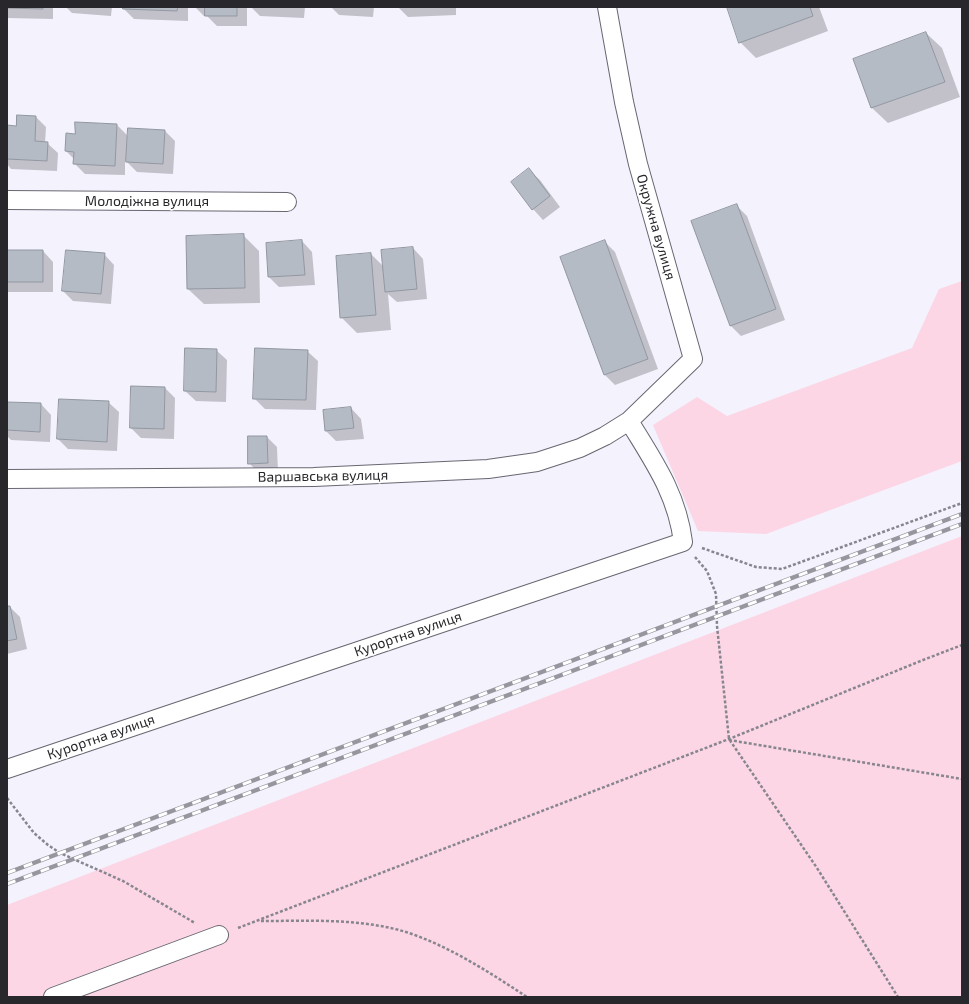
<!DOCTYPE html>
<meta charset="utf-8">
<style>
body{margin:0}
#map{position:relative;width:969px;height:1004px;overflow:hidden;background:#f3f2fd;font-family:"Exo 2",sans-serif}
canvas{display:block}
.frame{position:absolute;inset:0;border:8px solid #28282c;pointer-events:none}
</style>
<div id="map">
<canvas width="969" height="1004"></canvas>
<div class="frame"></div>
</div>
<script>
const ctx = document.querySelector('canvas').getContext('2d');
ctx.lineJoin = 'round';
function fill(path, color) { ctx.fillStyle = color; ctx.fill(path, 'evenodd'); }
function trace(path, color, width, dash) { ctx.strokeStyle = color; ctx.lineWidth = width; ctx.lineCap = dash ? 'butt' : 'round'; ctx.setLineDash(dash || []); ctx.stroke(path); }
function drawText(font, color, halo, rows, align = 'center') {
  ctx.font = font + ' "Exo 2",sans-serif'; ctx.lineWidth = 3.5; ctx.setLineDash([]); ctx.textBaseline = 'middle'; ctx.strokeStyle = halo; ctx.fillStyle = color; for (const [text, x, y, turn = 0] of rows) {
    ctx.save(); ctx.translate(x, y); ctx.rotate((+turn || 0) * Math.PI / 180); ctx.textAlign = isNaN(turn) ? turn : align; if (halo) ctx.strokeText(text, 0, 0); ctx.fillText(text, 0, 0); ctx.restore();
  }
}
fill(new Path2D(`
 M 962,281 L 962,461 L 766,534 L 698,531 L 653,425 L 697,397 L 727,416 L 912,348 L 939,289 Z
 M 962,536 L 962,997 L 7,997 L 7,905 Z`), '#fdd6e5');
fill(new Path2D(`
 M 7,7 L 53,7 L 53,19 L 7,18 Z
 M 66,7 L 112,7 L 111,16 L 72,13 Z
 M 124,7 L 188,7 L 188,21 L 134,19 L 124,9 Z
 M 195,7 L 247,7 L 247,26 L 217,26 L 207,16 L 204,16 Z
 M 251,7 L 305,7 L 304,18 L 260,16 Z
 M 331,7 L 374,7 L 373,17 L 339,15 Z
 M 398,7 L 456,7 L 456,15 L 408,17 Z
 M 728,7 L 819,7 L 828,31 L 756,58 L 740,42 Z
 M 926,33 L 942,48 L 960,97 L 888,123 L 872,108 L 854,59 Z
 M 36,117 L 46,127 L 45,143 L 47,143 L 58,153 L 57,171 L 11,169 L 7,164 L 7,126 L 17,127 Z
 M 116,124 L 128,136 L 165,131 L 175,141 L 173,174 L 137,172 L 125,160 L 125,175 L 85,174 L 74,163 L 74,159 L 66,151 L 76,135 Z
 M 529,170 L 540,180 L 560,207 L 543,220 L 533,209 Z
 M 736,205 L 747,216 L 785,320 L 741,336 L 731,326 L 692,222 Z
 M 244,236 L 259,251 L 260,303 L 204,304 L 188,289 Z
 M 302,241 L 312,252 L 315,285 L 279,287 L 269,277 Z
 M 605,242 L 615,252 L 658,369 L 615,385 L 605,375 L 562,258 Z
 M 413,248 L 423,259 L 427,299 L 397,302 L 388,294 L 391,330 L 357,333 L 341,317 L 371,254 L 384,267 Z
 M 7,251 L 43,251 L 53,262 L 53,292 L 7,292 Z
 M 104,254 L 114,265 L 111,304 L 73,301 L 63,291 Z
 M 216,350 L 227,360 L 226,402 L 196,401 L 185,391 Z
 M 307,351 L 318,361 L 316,410 L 265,409 L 254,398 Z
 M 165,388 L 175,398 L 174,439 L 141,438 L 131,428 Z
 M 108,402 L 119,412 L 117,451 L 68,449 L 58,439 Z
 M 7,403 L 41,404 L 51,415 L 50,442 L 11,440 L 7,436 Z
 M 351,408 L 361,419 L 364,439 L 336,441 L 326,431 Z
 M 267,437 L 277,447 L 278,473 L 260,474 L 249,463 Z
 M 7,607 L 10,607 L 20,617 L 27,649 L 7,654 Z`), '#0003');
const building = new Path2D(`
 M 7,7 L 43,7 L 43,9 L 7,8 Z
 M 123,7 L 178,7 L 177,11 L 123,9 Z
 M 205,7 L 237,7 L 237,16 L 205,16 Z
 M 727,7 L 810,7 L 813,16 L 739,43 Z
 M 926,32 L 945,82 L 871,108 L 853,59 Z
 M 17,115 L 36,116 L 35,141 L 48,142 L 47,161 L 7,159 L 7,125 L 16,126 Z
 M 75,122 L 117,124 L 115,166 L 73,164 L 74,152 L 65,151 L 66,133 L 75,134 Z
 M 128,128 L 165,130 L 163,164 L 126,162 Z
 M 529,168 L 550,196 L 532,210 L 511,182 Z
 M 737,204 L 776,309 L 730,326 L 691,221 Z
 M 244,234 L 245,288 L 187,289 L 186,236 Z
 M 302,240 L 305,275 L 268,277 L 266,243 Z
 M 605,240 L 648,359 L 604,375 L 560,257 Z
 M 413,247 L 417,289 L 385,292 L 381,250 Z
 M 7,250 L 43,250 L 43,282 L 7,282 Z
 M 66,250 L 105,253 L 101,294 L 62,291 Z
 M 371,253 L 376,315 L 340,318 L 336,256 Z
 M 185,348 L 217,349 L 216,392 L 184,391 Z
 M 255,348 L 308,350 L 306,400 L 253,399 Z
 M 131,386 L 165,387 L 164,429 L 130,428 Z
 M 59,399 L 109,401 L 107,442 L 57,439 Z
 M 7,402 L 41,403 L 40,432 L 7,430 Z
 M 351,407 L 354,428 L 325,431 L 323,410 Z
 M 248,436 L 267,436 L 268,463 L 248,464 Z
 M 7,606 L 10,606 L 17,639 L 7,641 Z`);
fill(building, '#b5bbc5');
trace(building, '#9197a0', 1);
const minor = new Path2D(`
 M 7,200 L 287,202
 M 7,479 L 314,477 L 488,469 L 537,462 L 580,448 L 605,436 L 629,421 L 693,359 L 638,164 L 624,102 L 607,7
 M 7,769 L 683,542 C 677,494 654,462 629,421
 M 53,997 L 219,935`);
trace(minor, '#686771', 20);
trace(new Path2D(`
 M 702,548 L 756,567 L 782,569 L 962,503
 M 695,557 L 707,571 L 716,594 L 717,626 L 729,739 L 817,868 L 898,997
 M 729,740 L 962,779
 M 7,798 L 34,833 L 48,845 L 60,853 L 123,881 L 195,923
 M 261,921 C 308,921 360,918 406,932 C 449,946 489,972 527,997
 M 238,928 L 729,739 L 923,660 L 962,645`), '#87868e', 2.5, [3, 2]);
trace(minor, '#fff', 18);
const rail = new Path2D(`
 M 7,873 L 962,514
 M 7,884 L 962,524`);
trace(rail, '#97969e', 4.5);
trace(rail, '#fff', 3, [9]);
drawText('14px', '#28282c', '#fff', [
 ["Молодіжна вулиця",147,201],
 ["Окружна вулиця",656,227,74],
 ["Варшавська вулиця",323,476,-1],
 ["Курортна вулиця",408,634,-19],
 ["Курортна вулиця",101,737,-19]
]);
</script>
